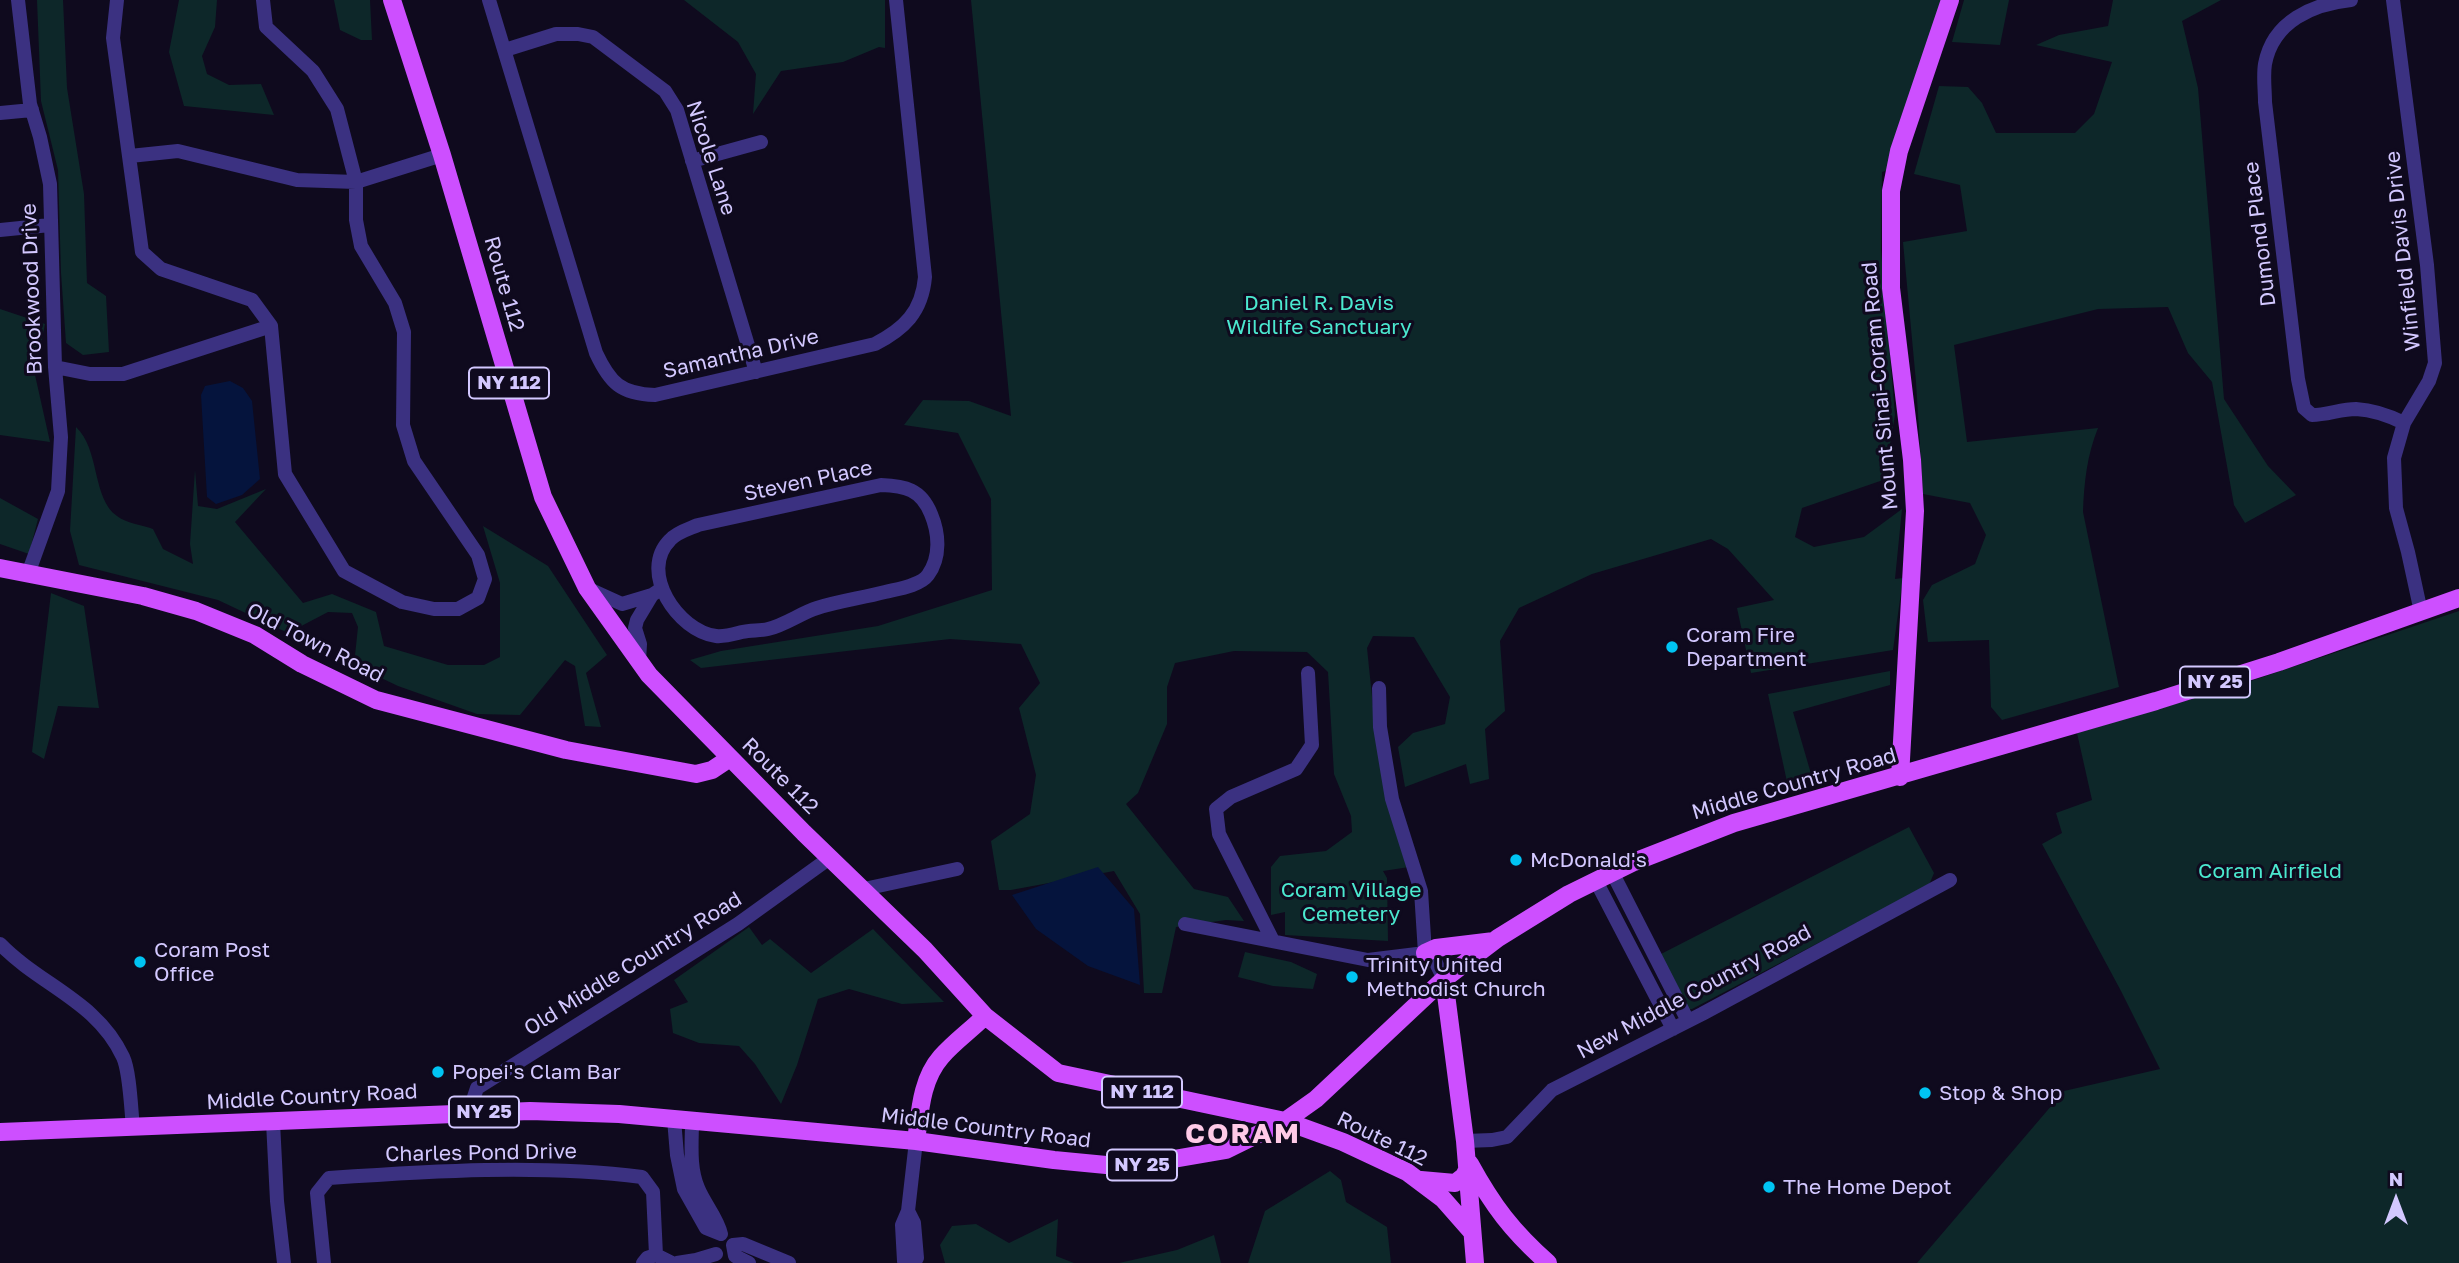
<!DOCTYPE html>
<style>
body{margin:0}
#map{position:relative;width:2459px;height:1263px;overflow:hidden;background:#0f0a1e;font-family:"Golos Text",sans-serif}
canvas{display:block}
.north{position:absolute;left:2361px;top:1165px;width:70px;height:70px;-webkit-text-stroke:5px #0f0a1e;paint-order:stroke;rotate:0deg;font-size:19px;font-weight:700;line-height:28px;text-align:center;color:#d3c8ff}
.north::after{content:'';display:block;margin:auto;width:24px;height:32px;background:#d3c8ff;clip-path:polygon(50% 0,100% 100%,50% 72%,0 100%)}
</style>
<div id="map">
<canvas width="2459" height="1263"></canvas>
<div class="north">N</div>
</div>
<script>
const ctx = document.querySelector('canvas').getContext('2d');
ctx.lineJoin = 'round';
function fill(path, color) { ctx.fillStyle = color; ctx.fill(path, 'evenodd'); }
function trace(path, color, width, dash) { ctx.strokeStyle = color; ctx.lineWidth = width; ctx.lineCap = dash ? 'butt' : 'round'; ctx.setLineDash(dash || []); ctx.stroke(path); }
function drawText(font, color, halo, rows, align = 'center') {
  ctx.font = font + ' "Golos Text",sans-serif'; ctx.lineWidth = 6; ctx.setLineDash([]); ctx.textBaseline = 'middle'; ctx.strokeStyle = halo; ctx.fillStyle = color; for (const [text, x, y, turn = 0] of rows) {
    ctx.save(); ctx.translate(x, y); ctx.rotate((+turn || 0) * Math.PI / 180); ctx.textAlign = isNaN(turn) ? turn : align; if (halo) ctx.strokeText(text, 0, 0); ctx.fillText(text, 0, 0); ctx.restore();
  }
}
fill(new Path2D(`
 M 37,0 L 63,0 L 67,88 L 84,194 L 87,283 L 106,296 L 109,352 L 83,355 L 66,343 L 61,273 L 58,170 L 41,101 Z
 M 179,0 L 217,0 L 215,27 L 202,56 L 207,74 L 229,85 L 261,84 L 274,115 L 184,106 L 169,52 Z
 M 334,0 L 370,0 L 372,40 L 361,40 L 340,30 Z
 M 684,0 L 885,0 L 885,48 L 879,47 L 843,62 L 781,71 L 753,114 L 756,74 L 738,42 Z
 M 971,0 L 1943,0 L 1888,170 L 1882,172 L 1881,250 L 1895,415 L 1887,462 L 1895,472 L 1886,479 L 1802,508 L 1795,537 L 1814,547 L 1864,537 L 1902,509 L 1895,579 L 1903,578 L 1893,650 L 1751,673 L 1737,608 L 1774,600 L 1728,549 L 1711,539 L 1592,574 L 1519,608 L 1500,641 L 1505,711 L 1485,729 L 1489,779 L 1470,784 L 1466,764 L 1405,787 L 1398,747 L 1413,733 L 1445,724 L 1450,697 L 1414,637 L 1373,636 L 1367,648 L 1373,706 L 1409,867 L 1383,871 L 1387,878 L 1388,941 L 1285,935 L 1285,912 L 1271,915 L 1271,867 L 1280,856 L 1326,851 L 1352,832 L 1351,816 L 1334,774 L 1328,672 L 1307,652 L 1234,651 L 1175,663 L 1167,687 L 1167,724 L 1138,793 L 1126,804 L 1194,889 L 1228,897 L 1244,921 L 1226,920 L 1176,927 L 1162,993 L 1144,993 L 1140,914 L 1114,871 L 1011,890 L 999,890 L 991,841 L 1030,814 L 1036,775 L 1019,708 L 1040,683 L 1021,644 L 950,639 L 701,668 L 690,660 L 721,651 L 878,626 L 992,590 L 991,499 L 958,433 L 904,425 L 923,400 L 969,401 L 1011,416 Z
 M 1964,0 L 2009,0 L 2000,45 L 1952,42 Z
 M 2113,0 L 2221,0 L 2182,21 L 2198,88 L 2224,399 L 2268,466 L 2296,495 L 2245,523 L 2234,505 L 2212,382 L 2188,353 L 2168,307 L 2098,309 L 1954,345 L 1967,442 L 2098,428 C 2087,455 2084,483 2083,512 L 2119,687 L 2002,720 L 1991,707 L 1989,640 L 1928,642 L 1923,600 L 1932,585 L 1975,564 L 1986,535 L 1970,503 L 1923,494 L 1916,382 L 1903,242 L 1967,231 L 1960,185 L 1914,174 L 1939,86 L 1968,87 L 1982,103 L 1996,133 L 2075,133 L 2094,114 L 2112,62 L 2036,45 L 2059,35 L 2108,26 Z
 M 0,309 L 45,324 L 35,375 L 50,442 L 0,435 Z
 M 76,427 C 100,449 92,499 117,516 C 126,523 142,525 153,529 L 163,549 L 193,564 L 190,544 L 195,470 L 198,506 L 217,509 L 266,489 L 235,522 L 303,603 L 332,594 L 376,612 L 384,646 L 448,665 L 484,665 L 500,657 L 500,583 L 483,526 L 548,566 L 607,655 L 586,673 L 601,727 L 585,726 L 575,666 L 565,660 L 520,715 L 477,714 L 398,686 L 354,665 L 358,627 L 352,613 L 328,612 L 288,633 L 218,600 L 79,565 L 70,531 Z
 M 0,498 L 38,519 L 29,554 L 0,544 Z
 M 51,593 L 84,606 L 99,708 L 58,706 L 44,759 L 32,752 Z
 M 2459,611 L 2459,1263 L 1917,1263 L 2064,1091 L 2160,1069 L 2121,991 L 2042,844 L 2062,833 L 2056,813 L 2092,800 L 2077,733 L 2236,686 Z
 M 1890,671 L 1890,685 L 1793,712 L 1814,784 L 1789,791 L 1768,694 Z
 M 1909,827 L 1934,873 L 1929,885 L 1692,1009 L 1687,1009 L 1659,955 Z
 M 749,927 L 762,945 L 770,939 L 811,973 L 873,929 L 944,1002 L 902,1004 L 849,989 L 818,999 L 797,1065 L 781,1104 L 755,1064 L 739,1046 L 699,1043 L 673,1033 L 670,1009 L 688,1002 L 674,980 Z
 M 1245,952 L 1291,962 L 1317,974 L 1313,989 L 1273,986 L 1238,977 Z
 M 1330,1171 L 1341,1180 L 1346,1202 L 1387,1227 L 1391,1263 L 1248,1263 L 1265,1211 Z
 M 1058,1219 L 1056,1256 L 1074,1263 L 945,1263 L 940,1245 L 952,1226 L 976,1224 L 1009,1243 Z
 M 1214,1235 L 1221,1263 L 1119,1263 L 1177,1250 Z`), '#0d2729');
fill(new Path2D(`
 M 230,381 L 243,388 L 252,401 L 260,479 L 242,495 L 216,504 L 207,497 L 201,395 L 205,386 Z
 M 1098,867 L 1134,909 L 1140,985 L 1088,966 L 1036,929 L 1012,895 Z`), '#05143d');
trace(new Path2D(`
 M 18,0 L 30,104 L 40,137 L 50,184 L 55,367 L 61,437 L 58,491 L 28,574
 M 117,0 L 113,38 L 142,252 L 161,269 L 252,300 L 271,326 L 285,474 L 344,571 L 402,602 L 434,609 L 458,609 L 478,598 L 485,579 L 478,555 L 414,461 L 403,425 L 404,332 L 395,303 L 361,246 L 356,220 L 356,182 L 337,109 L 313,71 L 266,27 L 263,0
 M 489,0 L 596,353 C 610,383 621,394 655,395 L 875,344 C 904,329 922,312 925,277 L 896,0
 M 2351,0 C 2313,4 2273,21 2265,64 C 2263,76 2265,90 2265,102 L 2298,379 L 2304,408 L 2312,415 C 2327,415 2341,409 2356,409 C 2374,410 2388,415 2404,423
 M 2393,0 L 2427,265 L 2435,363 L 2429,381 L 2404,423 L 2394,458 L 2396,508 L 2408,552 L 2421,612
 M 505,50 L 556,34 L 578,34 L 593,37 L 665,91 L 677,110 L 756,372
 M 0,113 L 32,110
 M 130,156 L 178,151 L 297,180 L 356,182 L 442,155
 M 692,161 L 761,142
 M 0,230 L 50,225
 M 55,367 L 90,374 L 123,374 L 271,326
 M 881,485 C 905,486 921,489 931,514 C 939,533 941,557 928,575 C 920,586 897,589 885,592 C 862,598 839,601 817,608 C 801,613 785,625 768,629 C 760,631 751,630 742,632 C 734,634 724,637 716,636 C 678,631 638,572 670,540 C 677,532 689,529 698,525 Z
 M 589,589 L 622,604 L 652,595 L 661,589
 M 639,661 L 640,644 L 635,628 L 637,620 L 652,595
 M 1379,688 L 1380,727 L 1392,799 L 1421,891 L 1425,953
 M 1612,872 L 1688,1021
 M 1596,881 L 1673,1029
 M 864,889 L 957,869
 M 1185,924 L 1368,960 L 1425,953 L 1435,961 L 1444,979
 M 1273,941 L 1219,834 L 1216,809 L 1231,797 L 1296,769 L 1312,745 L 1308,673
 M 0,944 C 41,986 97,1001 123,1057 C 130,1072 131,1110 133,1127
 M 469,1112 L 477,1088 L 738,924 L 831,857
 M 674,1119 L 677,1155 L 684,1189 L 706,1228 L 721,1234 C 717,1217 705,1205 698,1188 C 689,1167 692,1143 692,1121
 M 273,1122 L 277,1201 L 284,1263
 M 1465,1141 L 1492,1140 L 1507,1137 L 1552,1090 L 1702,1014 L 1950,880
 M 908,1211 L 914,1223 L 917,1258 L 914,1263
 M 324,1263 L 317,1193 L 329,1178 C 432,1171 539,1164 642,1177 L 653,1192 L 656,1255
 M 643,1263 L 647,1258 L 656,1255 L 672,1263
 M 677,1263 L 696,1260 L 716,1254
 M 749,1263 L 735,1256 L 733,1245 L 743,1244 L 789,1263
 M 906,1263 L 904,1261 L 902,1225 L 908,1211 L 916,1141`), '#3b3181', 14);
trace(new Path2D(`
 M 392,0 L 442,155 L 543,497 L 587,588 L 649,675 L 804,833 L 925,950 L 985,1016 L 1058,1073 L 1285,1121 L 1343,1142 L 1407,1172 L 1443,1199 L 1472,1232
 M 0,568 L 143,596 L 196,611 L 255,635 L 302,664 L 376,700 L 566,750 L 696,774 L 712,770 L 730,758
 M 1900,777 L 1915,511 L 1912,460 L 1891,288 L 1891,191 L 1899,151 L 1950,0
 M 1425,953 L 1436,948 L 1494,941
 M 1444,979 L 1465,1141 L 1475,1263
 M 0,1132 L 530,1111 L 619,1114 L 916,1141 L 1054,1160 L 1127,1167 L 1226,1150 L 1285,1121 L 1316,1099 L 1444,979 L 1498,938 L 1569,894 L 1634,862 L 1734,823 L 2156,701 L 2279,662 L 2459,598
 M 916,1141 C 920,1112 921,1080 941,1057 C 954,1042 971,1030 985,1016
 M 1470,1164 C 1493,1206 1512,1231 1548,1263
 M 1421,1180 L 1455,1183 L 1464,1176 L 1467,1170`), '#cd4fff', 18);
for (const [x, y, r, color] of [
 [1672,647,7,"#00c4f3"],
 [1516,860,7,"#00c4f3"],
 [140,962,7,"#00c4f3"],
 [1352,977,7,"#00c4f3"],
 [438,1072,7,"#00c4f3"],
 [1925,1093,7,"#00c4f3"],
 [1769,1187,7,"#00c4f3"]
]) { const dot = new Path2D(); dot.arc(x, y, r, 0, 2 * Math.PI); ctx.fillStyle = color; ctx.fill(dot); trace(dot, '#0f0a1e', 2.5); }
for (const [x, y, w] of [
 [509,383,80],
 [2215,682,70],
 [1142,1092,80],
 [484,1112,70],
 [1142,1165,70]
]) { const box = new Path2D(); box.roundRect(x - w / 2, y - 15.5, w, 31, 5); ctx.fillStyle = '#0f0a1e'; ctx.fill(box); trace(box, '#d3c8ff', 2); }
drawText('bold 19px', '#d3c8ff', null, [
 ["NY 112",509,383],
 ["NY 25",2215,682],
 ["NY 112",1142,1092],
 ["NY 25",484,1112],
 ["NY 25",1142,1165]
]);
drawText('21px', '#d3c8ff', '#0f0a1e', [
 ["Nicole Lane",711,158,72],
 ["Dumond Place",2260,234,-97],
 ["Winfield Davis Drive",2403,251,-96],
 ["Route 112",504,284,74],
 ["Brookwood Drive",32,289,-92],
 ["Samantha Drive",741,354,-13],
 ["Mount Sinai-Coram Road",1880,386,-95],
 ["Steven Place",808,481,-12],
 ["Old Town Road",315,643,27],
 ["Route 112",780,776,45],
 ["Middle Country Road",1794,784,-16],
 ["Old Middle Country Road",633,964,-32],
 ["New Middle Country Road",1694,992,-28],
 ["Middle Country Road",312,1097,-3],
 ["Middle Country Road",986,1128,7],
 ["Route 112",1382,1139,26],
 ["Charles Pond Drive",481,1153,-1]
]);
drawText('21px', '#4be8cf', '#0f0a1e', [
 ["Daniel R. Davis",1319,303],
 ["Wildlife Sanctuary",1319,327],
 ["Coram Airfield",2270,871],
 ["Coram Village",1351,890],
 ["Cemetery",1351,914]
]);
drawText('21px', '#d3c8ff', '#0f0a1e', [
 ["Coram Fire",1686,635],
 ["Department",1686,659],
 ["McDonald's",1530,860],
 ["Coram Post",154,950],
 ["Office",154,974],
 ["Trinity United",1366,965],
 ["Methodist Church",1366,989],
 ["Popei's Clam Bar",452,1072],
 ["Stop & Shop",1939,1093],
 ["The Home Depot",1783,1187]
], 'left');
ctx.letterSpacing = '2px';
drawText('bold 28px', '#ffcae7', '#0f0a1e', [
 ["CORAM",1243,1134]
]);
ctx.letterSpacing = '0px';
</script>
